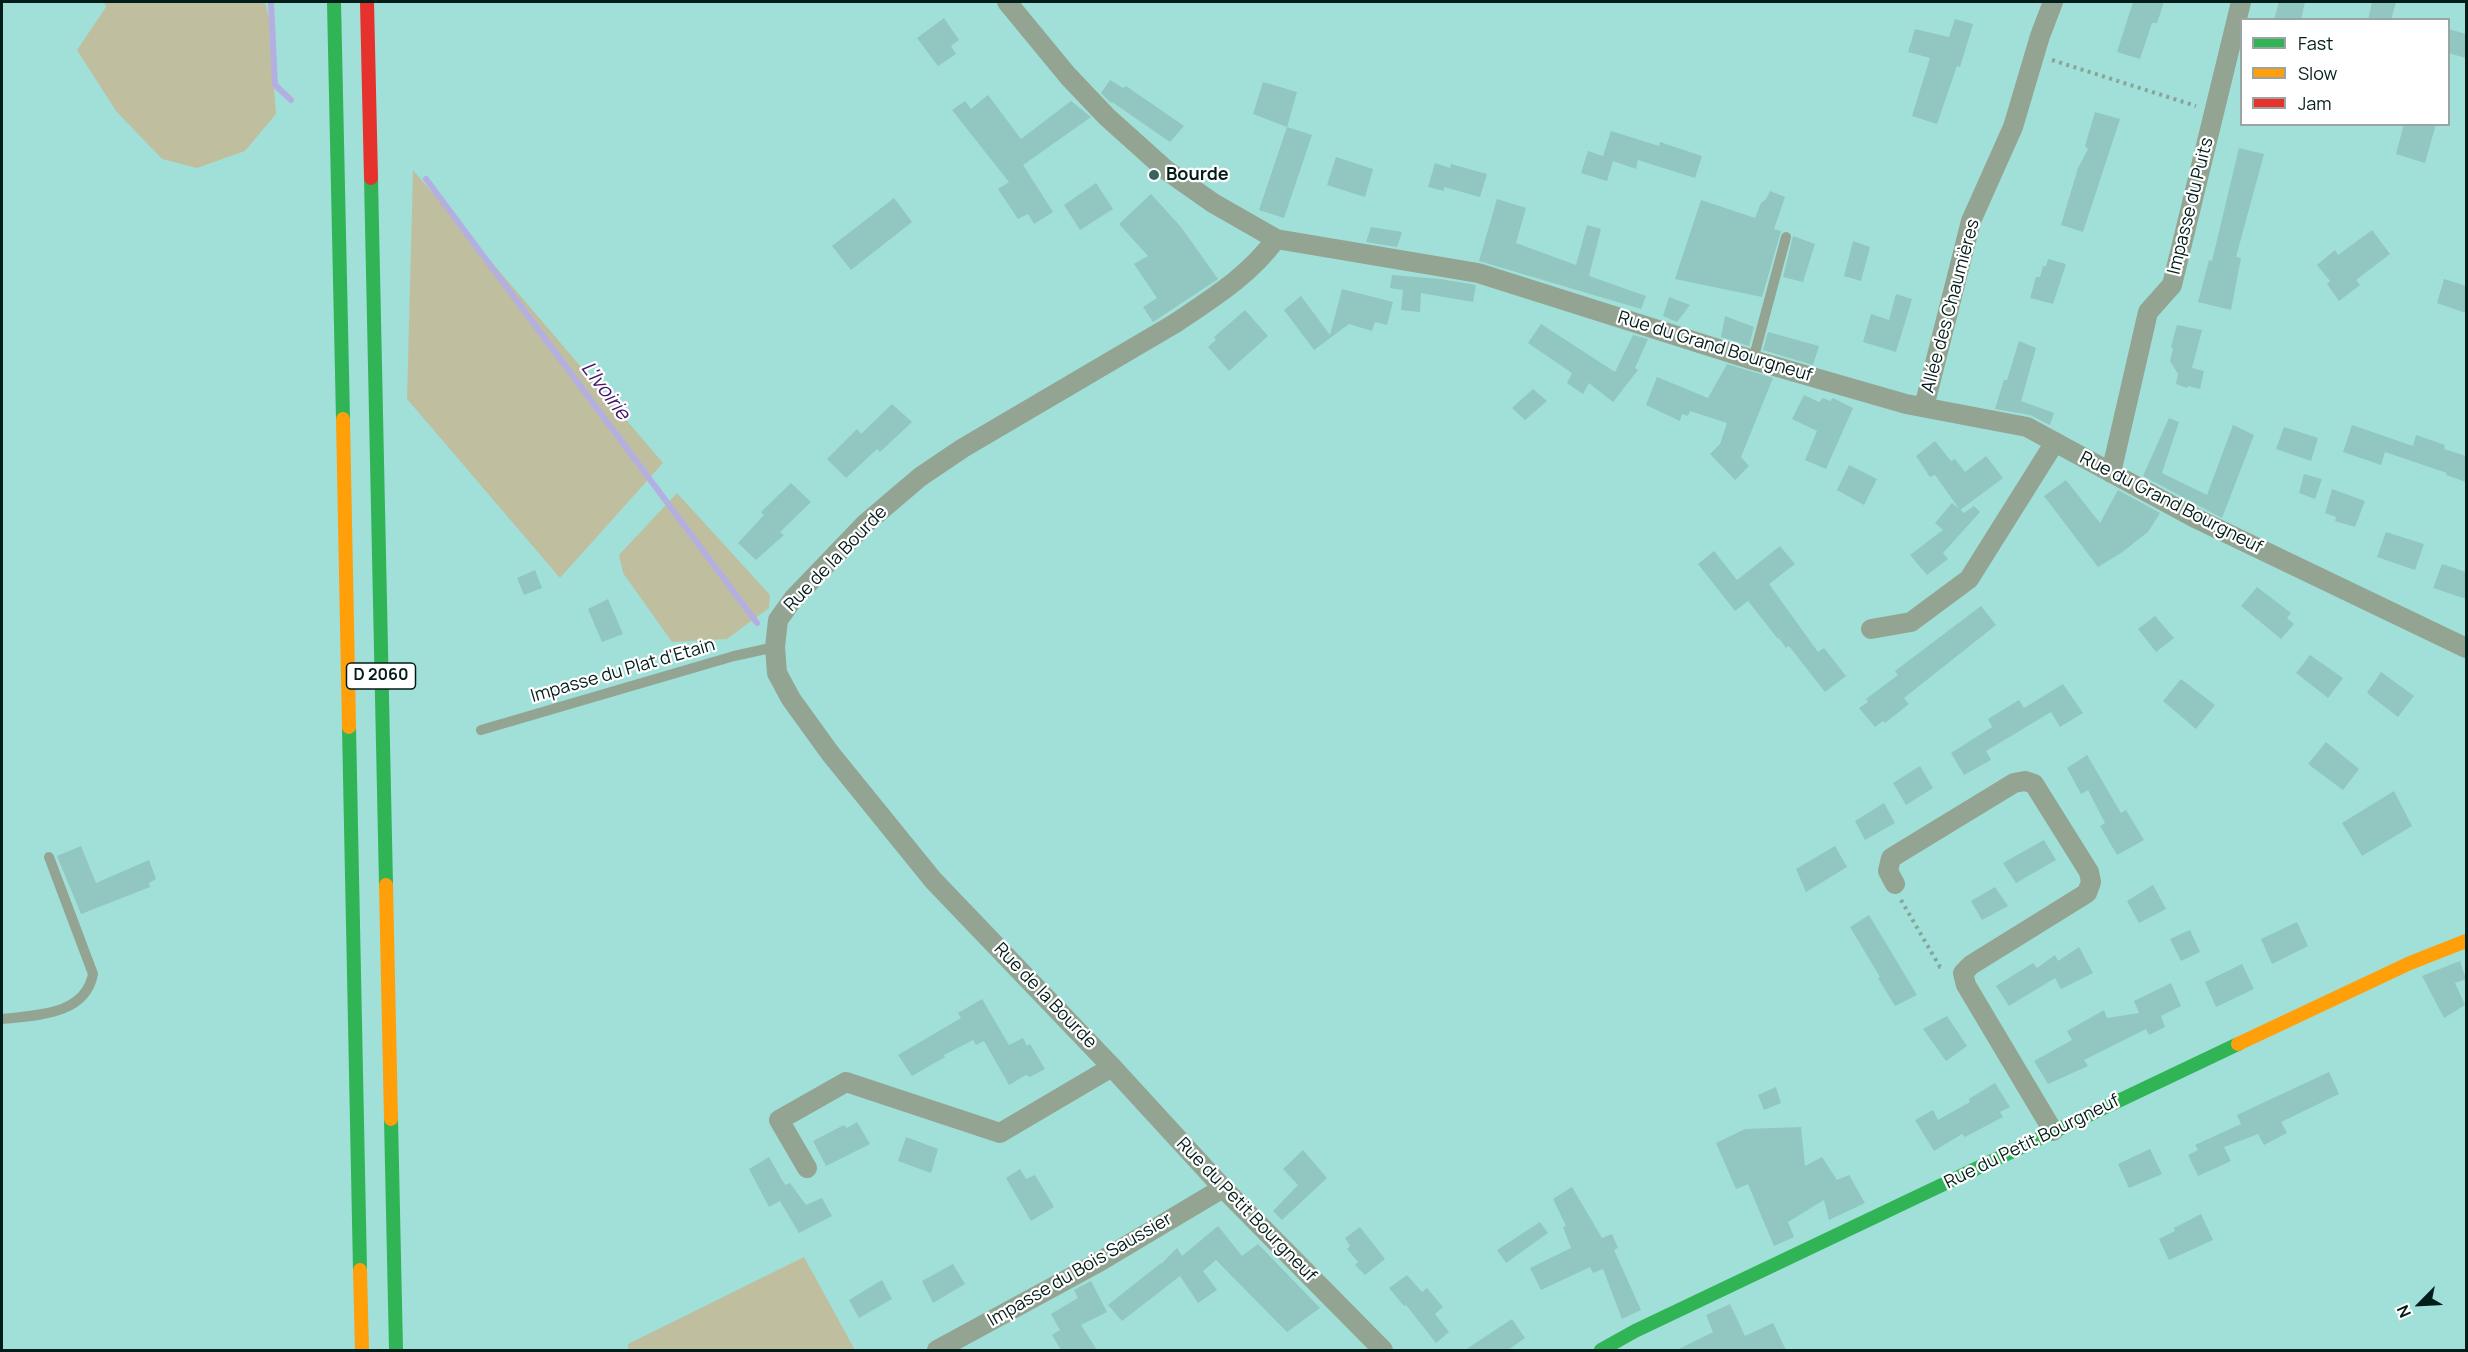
<!DOCTYPE html>
<meta charset="utf-8">
<style>
body{margin:0}
#map{position:relative;width:2468px;height:1352px;overflow:hidden;background:#a0e0d9;font-family:Manrope,sans-serif}
canvas{display:block}
.frame{position:absolute;inset:0;border:3px solid #031d1a;pointer-events:none}
.legend{position:absolute;left:2240px;top:18px;width:210px;height:108px;box-sizing:border-box;background:#fff;border:2px solid #9aa5a3;margin:0;padding:8px 10px;list-style:none;font-size:18px;color:#031d1a}
.legend li{display:flex;align-items:center;gap:12px;height:30px}
.legend b{width:30px;border:2px solid #9aa5a3}
.north{position:absolute;left:2390px;top:1274px;width:60px;height:60px;-webkit-text-stroke:4px #fff;paint-order:stroke;rotate:246deg;font-size:16px;font-weight:700;line-height:24px;text-align:center;color:#031d1a}
.north::after{content:'';display:block;margin:auto;width:21px;height:27px;background:#031d1a;clip-path:polygon(50% 0,100% 100%,50% 72%,0 100%)}
</style>
<div id="map">
<canvas width="2468" height="1352"></canvas>
<div class="frame"></div>
<ul class="legend">
<li><b style="height:8px;background:#30b455"></b>Fast</li>
<li><b style="height:8px;background:#ff9f0a"></b>Slow</li>
<li><b style="height:8px;background:#e5322d"></b>Jam</li>
</ul>
<div class="north">N</div>
</div>
<script>
const ctx = document.querySelector('canvas').getContext('2d');
ctx.lineJoin = 'round';
function fill(path, color) { ctx.fillStyle = color; ctx.fill(path, 'evenodd'); }
function trace(path, color, width, dash) { ctx.strokeStyle = color; ctx.lineWidth = width; ctx.lineCap = dash ? 'butt' : 'round'; ctx.setLineDash(dash || []); ctx.stroke(path); }
function drawText(font, color, halo, rows, align = 'center') {
  ctx.font = font + ' Manrope,sans-serif'; ctx.lineWidth = 4.5; ctx.setLineDash([]); ctx.textBaseline = 'middle'; ctx.strokeStyle = halo; ctx.fillStyle = color; for (const [text, x, y, turn = 0] of rows) {
    ctx.save(); ctx.translate(x, y); ctx.rotate((+turn || 0) * Math.PI / 180); ctx.textAlign = isNaN(turn) ? turn : align; if (halo) ctx.strokeText(text, 0, 0); ctx.fillText(text, 0, 0); ctx.restore();
  }
}
fill(new Path2D(`
 M 104,2 L 265,2 L 269,18 L 276,114 L 245,151 L 197,168 L 162,159 L 116,111 L 77,50 L 106,7 Z
 M 413,170 L 663,463 L 560,578 L 407,399 Z
 M 677,493 L 770,595 L 769,608 L 727,639 L 672,642 L 623,573 L 619,555 Z
 M 804,1257 L 855,1350 L 628,1350 L 628,1344 Z`), '#bfbfa0');
trace(new Path2D(`
 M 271,2 L 275,85 L 291,100
 M 426,179 L 757,623`), '#b4afe1', 6);
fill(new Path2D(`
 M 2133,2 L 2164,2 L 2157,23 L 2152,23 L 2140,59 L 2117,52 Z
 M 2279,2 L 2305,2 L 2301,20 L 2274,20 Z
 M 2372,2 L 2396,2 L 2391,20 L 2368,20 Z
 M 944,18 L 959,40 L 951,46 L 956,54 L 938,66 L 917,38 Z
 M 1955,19 L 1973,24 L 1960,67 L 1957,66 L 1937,124 L 1912,116 L 1930,58 L 1908,52 L 1915,29 L 1949,37 Z
 M 2448,29 L 2466,34 L 2466,58 L 2448,53 Z
 M 1110,80 L 1123,88 L 1126,86 L 1184,126 L 1170,142 L 1112,102 L 1111,103 L 1101,93 Z
 M 1263,82 L 1297,92 L 1287,127 L 1253,114 Z
 M 988,95 L 1021,139 L 1071,101 L 1091,117 L 1023,165 L 1053,212 L 1034,224 L 1028,214 L 1018,219 L 998,189 L 1009,182 L 952,110 L 965,101 L 971,109 Z
 M 2095,112 L 2120,119 L 2083,232 L 2061,225 L 2078,168 L 2088,149 L 2085,146 Z
 M 2404,124 L 2436,124 L 2425,163 L 2396,154 Z
 M 1287,127 L 1312,135 L 1284,218 L 1259,210 Z
 M 1611,131 L 1659,146 L 1660,142 L 1702,156 L 1695,178 L 1638,160 L 1636,169 L 1613,161 L 1607,181 L 1581,173 L 1588,151 L 1603,156 Z
 M 2239,148 L 2264,154 L 2236,257 L 2241,258 L 2231,310 L 2198,302 L 2209,260 L 2212,261 Z
 M 1336,157 L 1373,169 L 1365,197 L 1327,185 Z
 M 1435,163 L 1450,168 L 1451,164 L 1487,174 L 1480,197 L 1444,187 L 1444,191 L 1428,187 Z
 M 1096,183 L 1113,209 L 1080,230 L 1064,205 Z
 M 1770,191 L 1785,197 L 1774,229 L 1781,231 L 1762,297 L 1675,279 L 1701,200 L 1755,218 L 1761,203 L 1766,199 Z
 M 1151,194 L 1181,227 L 1218,279 L 1153,322 L 1143,307 L 1157,298 L 1134,264 L 1148,256 L 1119,224 Z
 M 894,198 L 912,222 L 851,270 L 832,246 Z
 M 1497,199 L 1526,208 L 1516,243 L 1576,265 L 1587,225 L 1601,229 L 1589,276 L 1646,296 L 1641,309 L 1479,261 Z
 M 1371,227 L 1402,232 L 1397,247 L 1366,242 Z
 M 2372,230 L 2390,254 L 2356,280 L 2360,285 L 2339,301 L 2327,284 L 2330,281 L 2317,265 L 2335,250 L 2338,255 Z
 M 1793,236 L 1815,244 L 1803,282 L 1783,277 Z
 M 1853,241 L 1870,247 L 1861,281 L 1844,276 Z
 M 2048,259 L 2066,264 L 2053,304 L 2030,298 L 2036,277 L 2040,277 L 2043,266 L 2046,266 Z
 M 1392,275 L 1440,279 L 1476,285 L 1473,302 L 1421,293 L 1420,312 L 1401,310 L 1403,290 L 1390,288 Z
 M 2444,279 L 2466,286 L 2466,313 L 2437,303 Z
 M 1342,289 L 1393,302 L 1387,325 L 1375,322 L 1372,331 L 1349,324 L 1314,350 L 1284,310 L 1301,296 L 1330,335 Z
 M 1896,294 L 1912,299 L 1896,352 L 1863,342 L 1871,314 L 1889,320 Z
 M 1669,297 L 1690,305 L 1677,322 L 1663,316 Z
 M 1245,310 L 1268,336 L 1229,371 L 1208,347 L 1216,340 L 1214,337 Z
 M 1725,316 L 1754,327 L 1749,346 L 1721,337 Z
 M 1541,324 L 1615,372 L 1633,335 L 1648,339 L 1635,368 L 1638,370 L 1613,402 L 1589,383 L 1583,394 L 1567,383 L 1572,373 L 1528,343 Z
 M 2177,325 L 2202,330 L 2192,368 L 2204,371 L 2200,389 L 2188,386 L 2187,388 L 2176,384 L 2178,374 L 2170,361 L 2173,349 L 2171,347 Z
 M 1768,332 L 1819,346 L 1813,365 L 1763,350 Z
 M 2019,341 L 2036,348 L 2021,401 L 2054,413 L 2050,425 L 2030,415 L 1995,409 L 2004,380 L 2007,380 Z
 M 1727,364 L 1773,378 L 1741,457 L 1749,466 L 1735,480 L 1710,454 L 1720,444 L 1727,423 L 1690,411 L 1688,416 L 1682,414 L 1680,421 L 1646,405 L 1657,377 L 1708,398 Z
 M 1533,389 L 1547,401 L 1525,420 L 1512,408 Z
 M 1804,395 L 1819,402 L 1823,398 L 1830,401 L 1833,398 L 1853,408 L 1826,469 L 1805,460 L 1817,431 L 1792,419 Z
 M 892,404 L 912,422 L 880,452 L 877,449 L 846,478 L 827,459 L 857,429 L 861,434 Z
 M 2169,418 L 2179,422 L 2162,473 L 2207,495 L 2233,425 L 2254,435 L 2222,518 L 2143,476 Z
 M 2352,425 L 2413,446 L 2416,435 L 2445,445 L 2444,449 L 2466,456 L 2466,482 L 2446,475 L 2447,473 L 2385,452 L 2381,465 L 2343,452 Z
 M 2284,427 L 2318,438 L 2311,461 L 2276,449 Z
 M 1935,441 L 1951,461 L 1955,459 L 1965,472 L 1986,456 L 2003,478 L 1960,510 L 1935,475 L 1930,477 L 1916,456 Z
 M 1849,465 L 1877,479 L 1864,505 L 1837,490 Z
 M 2304,474 L 2322,479 L 2315,499 L 2299,493 Z
 M 2066,480 L 2100,523 L 2118,490 L 2160,513 L 2148,532 L 2121,553 L 2098,567 L 2044,496 Z
 M 791,483 L 811,502 L 780,532 L 784,535 L 756,560 L 738,543 L 764,515 L 761,512 Z
 M 2332,489 L 2365,501 L 2355,527 L 2335,521 L 2336,517 L 2325,513 Z
 M 1952,503 L 1964,513 L 1974,506 L 1980,512 L 1943,553 L 1948,559 L 1927,575 L 1910,555 L 1943,530 L 1935,523 Z
 M 2386,532 L 2424,544 L 2415,570 L 2377,557 Z
 M 1780,546 L 1795,564 L 1769,584 L 1818,652 L 1824,648 L 1846,676 L 1825,692 L 1789,646 L 1786,648 L 1779,638 L 1778,639 L 1748,601 L 1735,611 L 1698,564 L 1714,551 L 1737,580 Z
 M 2442,564 L 2466,572 L 2466,599 L 2433,588 Z
 M 535,570 L 542,588 L 524,595 L 517,578 Z
 M 2257,587 L 2291,613 L 2287,618 L 2294,624 L 2281,639 L 2241,606 Z
 M 608,599 L 623,634 L 602,642 L 588,609 Z
 M 1981,606 L 1996,625 L 1904,698 L 1909,704 L 1885,723 L 1883,721 L 1875,727 L 1859,708 L 1868,702 L 1866,699 L 1898,675 L 1895,671 Z
 M 2155,616 L 2174,638 L 2156,652 L 2138,629 Z
 M 2310,655 L 2343,678 L 2328,698 L 2296,673 Z
 M 2381,672 L 2414,696 L 2398,717 L 2367,693 Z
 M 2181,679 L 2215,705 L 2196,729 L 2163,701 Z
 M 2063,684 L 2083,713 L 2060,727 L 2051,712 L 1986,751 L 1991,760 L 1964,775 L 1951,753 L 1992,727 L 1988,719 L 2019,700 L 2024,708 Z
 M 2326,742 L 2359,769 L 2343,790 L 2308,764 Z
 M 2087,755 L 2121,813 L 2126,810 L 2144,840 L 2117,855 L 2100,826 L 2105,823 L 2088,790 L 2081,794 L 2067,768 Z
 M 1920,766 L 1933,788 L 1906,805 L 1893,783 Z
 M 2394,791 L 2412,826 L 2362,856 L 2342,823 Z
 M 1884,803 L 1895,823 L 1865,840 L 1855,821 Z
 M 2044,840 L 2056,860 L 2016,883 L 2003,863 Z
 M 81,846 L 96,883 L 149,860 L 156,879 L 149,883 L 150,887 L 81,914 L 57,856 Z
 M 1835,846 L 1847,867 L 1806,892 L 1796,869 Z
 M 2153,885 L 2166,909 L 2139,923 L 2127,901 Z
 M 1995,887 L 2008,906 L 1982,920 L 1971,901 Z
 M 1869,915 L 1917,995 L 1895,1006 L 1878,978 L 1880,977 L 1850,927 Z
 M 2297,922 L 2308,946 L 2272,964 L 2261,939 Z
 M 2190,930 L 2200,952 L 2181,961 L 2170,939 Z
 M 2079,947 L 2093,973 L 2061,989 L 2055,978 L 2009,1006 L 1996,986 L 2033,963 L 2037,968 L 2055,955 L 2058,961 Z
 M 2460,961 L 2466,979 L 2455,983 L 2465,1005 L 2444,1018 L 2422,976 Z
 M 2242,964 L 2254,989 L 2216,1007 L 2205,982 Z
 M 2171,983 L 2181,1006 L 2161,1016 L 2165,1027 L 2149,1035 L 2146,1029 L 2084,1060 L 2088,1066 L 2048,1084 L 2034,1061 L 2072,1040 L 2067,1031 L 2104,1010 L 2107,1018 L 2139,1013 L 2134,1001 Z
 M 982,999 L 1009,1045 L 1023,1038 L 1027,1046 L 1030,1044 L 1045,1069 L 1030,1077 L 1026,1075 L 1009,1085 L 984,1041 L 976,1045 L 973,1040 L 944,1055 L 945,1057 L 912,1076 L 898,1055 L 961,1018 L 958,1013 Z
 M 1947,1016 L 1967,1046 L 1946,1061 L 1923,1029 Z
 M 2329,1072 L 2339,1094 L 2281,1122 L 2287,1133 L 2264,1145 L 2258,1134 L 2224,1147 L 2231,1161 L 2198,1176 L 2188,1155 L 2198,1150 L 2195,1145 L 2241,1124 L 2237,1115 Z
 M 1995,1083 L 2010,1107 L 2000,1112 L 2003,1117 L 1965,1137 L 1962,1134 L 1934,1151 L 1915,1120 L 1933,1110 L 1938,1120 L 1970,1102 L 1969,1099 Z
 M 1776,1087 L 1781,1103 L 1764,1110 L 1758,1095 Z
 M 857,1122 L 870,1144 L 826,1166 L 813,1141 L 844,1125 L 847,1128 Z
 M 1801,1127 L 1805,1166 L 1822,1157 L 1837,1180 L 1849,1175 L 1865,1203 L 1829,1220 L 1824,1200 L 1788,1222 L 1794,1237 L 1774,1246 L 1748,1184 L 1736,1189 L 1716,1143 L 1745,1129 Z
 M 906,1137 L 938,1149 L 931,1173 L 898,1161 Z
 M 2150,1149 L 2162,1174 L 2129,1188 L 2118,1164 Z
 M 1303,1150 L 1327,1178 L 1282,1220 L 1273,1211 L 1298,1185 L 1283,1169 Z
 M 769,1157 L 785,1185 L 790,1183 L 806,1205 L 822,1198 L 832,1216 L 799,1233 L 780,1201 L 769,1207 L 749,1169 Z
 M 1020,1169 L 1026,1179 L 1035,1175 L 1054,1207 L 1031,1221 L 1006,1178 Z
 M 1572,1187 L 1602,1238 L 1612,1234 L 1618,1248 L 1614,1250 L 1641,1310 L 1622,1319 L 1603,1269 L 1593,1273 L 1590,1267 L 1541,1290 L 1530,1268 L 1571,1248 L 1563,1227 L 1566,1226 L 1553,1199 Z
 M 2201,1214 L 2213,1240 L 2169,1260 L 2159,1239 L 2175,1231 L 2174,1228 Z
 M 1540,1222 L 1548,1233 L 1506,1263 L 1497,1250 Z
 M 1218,1226 L 1242,1256 L 1258,1244 L 1320,1308 L 1287,1332 L 1216,1260 L 1203,1271 L 1217,1290 L 1198,1303 L 1180,1276 L 1122,1321 L 1108,1305 L 1161,1263 L 1161,1264 L 1177,1248 L 1182,1256 Z
 M 1360,1227 L 1385,1259 L 1365,1275 L 1355,1265 L 1358,1262 L 1347,1249 L 1350,1246 L 1345,1238 Z
 M 953,1264 L 965,1284 L 933,1303 L 922,1281 Z
 M 1407,1275 L 1422,1292 L 1427,1288 L 1443,1307 L 1435,1314 L 1449,1332 L 1436,1343 L 1406,1305 L 1404,1306 L 1389,1288 Z
 M 882,1280 L 892,1299 L 859,1318 L 849,1300 Z
 M 1091,1281 L 1107,1312 L 1081,1325 L 1097,1350 L 1061,1350 L 1052,1335 L 1060,1330 L 1051,1314 L 1078,1298 L 1074,1290 Z
 M 1730,1304 L 1745,1336 L 1773,1323 L 1786,1350 L 1677,1350 L 1713,1332 L 1706,1315 Z
 M 1512,1319 L 1525,1338 L 1508,1350 L 1465,1350 Z`), '#92c6c0');
trace(new Path2D(`
 M 2052,60 L 2196,106
 M 1901,900 L 1940,967 L 1945,968`), '#88a499', 4, [3, 4.5]);
trace(new Path2D(`
 M 1753,360 L 1786,237
 M 481,730 L 734,656 L 775,647
 M 2,1019 C 35,1015 85,1016 93,974 L 49,857`), '#93a492', 10);
trace(new Path2D(`
 M 1007,2 L 1068,76 L 1107,117 L 1166,170 L 1213,203 L 1276,239 L 1478,273 L 1753,360 L 1906,404 L 2027,427 L 2195,518 L 2466,648
 M 1276,239 C 1249,276 1211,299 1174,324 L 963,448 L 920,477 L 866,523 L 793,599 L 778,620 L 775,647 L 777,673 L 791,699 L 830,753 L 933,880 L 1112,1067 L 1223,1188 L 1383,1350
 M 1924,407 L 1971,221 L 2013,127 L 2040,36 L 2053,2
 M 2111,473 L 2148,312 L 2172,285 L 2241,2
 M 1871,629 L 1911,622 L 1969,579 L 2055,442
 M 1895,884 L 1888,871 L 1891,858 L 2014,783 L 2025,781 L 2034,784 L 2089,872 L 2091,882 L 2087,893 L 1971,965 L 1963,973 L 1966,985 L 2053,1131
 M 807,1168 L 779,1120 L 846,1082 L 1000,1133 L 1112,1067
 M 937,1350 L 1099,1262 L 1223,1188`), '#93a492', 20);
trace(new Path2D(`
 M 334,2 L 343,419
 M 371,178 L 386,885
 M 349,727 L 360,1270
 M 391,1119 L 396,1350
 M 1601,1350 L 1635,1331 L 2238,1044`), '#30b455', 14);
trace(new Path2D(`
 M 343,419 L 349,727
 M 386,885 L 391,1119
 M 2238,1044 L 2410,963 L 2466,941
 M 360,1270 L 362,1350`), '#ff9f0a', 14);
trace(new Path2D(`
 M 367,2 L 371,178`), '#e5322d', 14);
for (const [x, y, r, color] of [
 [1154,175,6,"#3a615d"]
]) { const dot = new Path2D(); dot.arc(x, y, r, 0, 2 * Math.PI); ctx.fillStyle = color; ctx.fill(dot); trace(dot, '#fff', 2); }
for (const [x, y, w] of [
 [381,676,69]
]) { const box = new Path2D(); box.roundRect(x - w / 2, y - 13, w, 26, 4.5); ctx.fillStyle = '#fff'; ctx.fill(box); trace(box, '#031d1a', 1.5); }
drawText('bold 16px', '#031d1a', null, [
 ["D 2060",381,676]
]);
drawText('bold 18px', '#031d1a', '#fff', [
 ["Bourde",1166,175]
], 'left');
drawText('18px', '#031d1a', '#fff', [
 ["Impasse du Puits",2191,206,-76],
 ["Allée des Chaumières",1951,306,-75],
 ["Rue du Grand Bourgneuf",1715,347,17],
 ["Rue du Grand Bourgneuf",2171,503,27],
 ["Rue de la Bourde",836,559,-46],
 ["Impasse du Plat d'Etain",623,671,-16],
 ["Rue de la Bourde",1045,996,46],
 ["Rue du Petit Bourgneuf",2032,1142,-26],
 ["Rue du Petit Bourgneuf",1246,1210,46],
 ["Impasse du Bois Saussier",1080,1270,-30]
]);
drawText('italic 20px', '#45136b', '#fff', [
 ["L'Ivoirie",605,391,53]
]);
</script>
